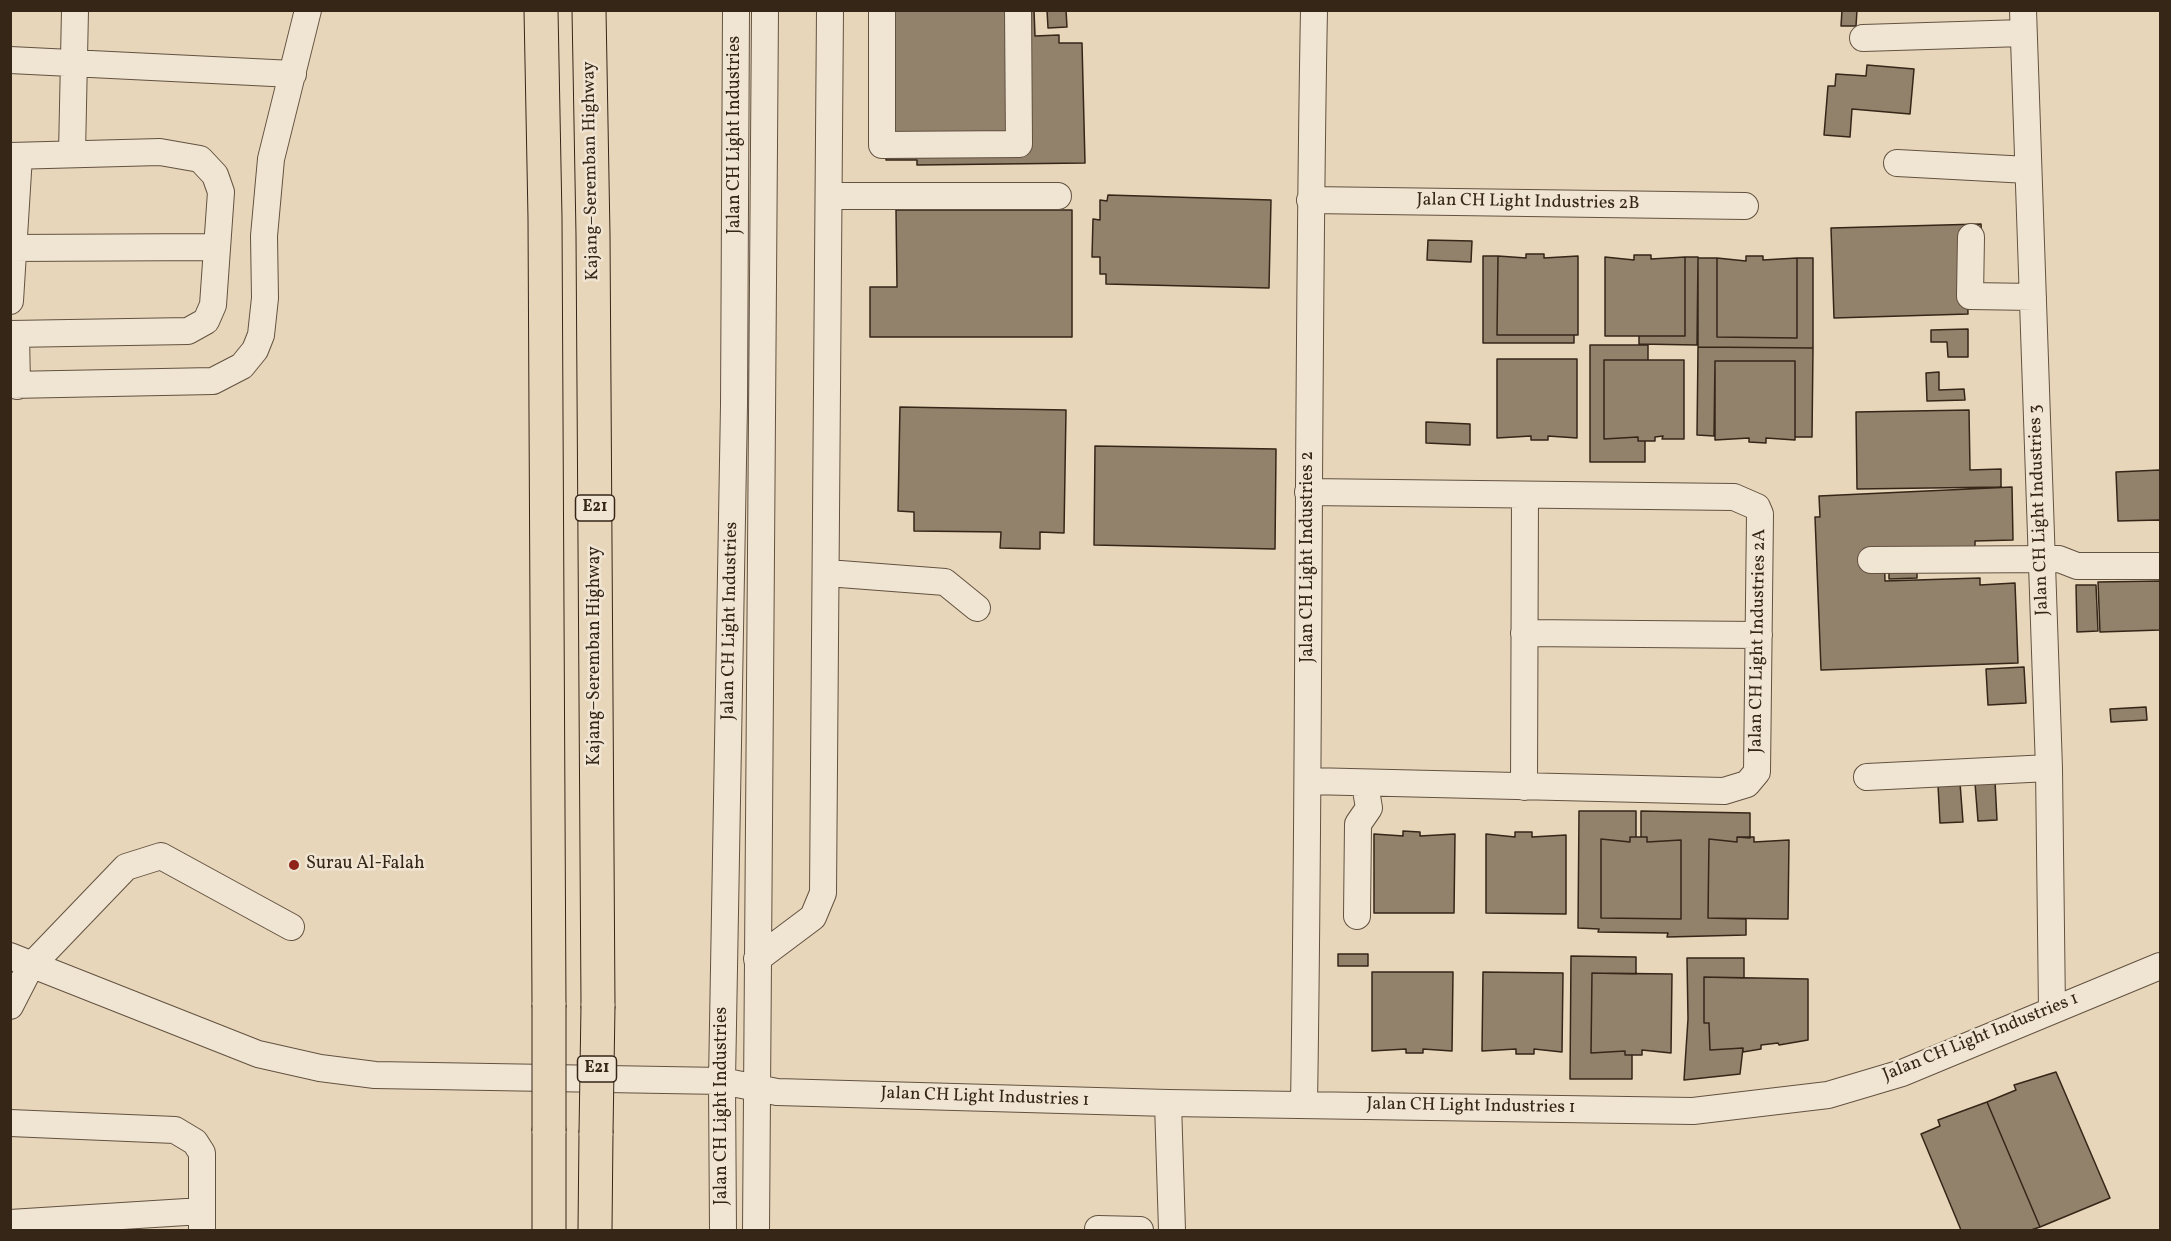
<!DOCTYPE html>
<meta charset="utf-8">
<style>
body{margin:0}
#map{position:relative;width:2171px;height:1241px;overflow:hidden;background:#e8d6ba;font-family:Vollkorn,serif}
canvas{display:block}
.frame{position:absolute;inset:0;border:12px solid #352618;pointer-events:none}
</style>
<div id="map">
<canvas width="2171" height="1241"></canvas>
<div class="frame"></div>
</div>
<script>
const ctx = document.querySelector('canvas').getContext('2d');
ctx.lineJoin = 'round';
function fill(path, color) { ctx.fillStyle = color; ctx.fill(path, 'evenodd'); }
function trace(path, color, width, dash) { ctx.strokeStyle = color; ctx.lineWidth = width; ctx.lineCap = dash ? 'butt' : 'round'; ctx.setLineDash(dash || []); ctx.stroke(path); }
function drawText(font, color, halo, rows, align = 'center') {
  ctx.font = font + ' Vollkorn,serif'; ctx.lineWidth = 5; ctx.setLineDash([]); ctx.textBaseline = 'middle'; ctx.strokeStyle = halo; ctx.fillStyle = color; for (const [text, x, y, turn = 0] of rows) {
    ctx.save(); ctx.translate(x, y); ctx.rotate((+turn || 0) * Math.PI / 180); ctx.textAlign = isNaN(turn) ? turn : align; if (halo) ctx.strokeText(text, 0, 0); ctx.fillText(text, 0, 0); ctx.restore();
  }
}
const building = new Path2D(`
 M 883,10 L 1034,10 L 1035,36 L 1059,35 L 1059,43 L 1082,43 L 1085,163 L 917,165 L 917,160 L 886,160 Z
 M 1047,10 L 1066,10 L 1067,27 L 1048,28 Z
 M 1842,10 L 1857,10 L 1856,26 L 1841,26 Z
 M 1867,65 L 1914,69 L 1910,114 L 1852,109 L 1850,137 L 1824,135 L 1828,86 L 1835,86 L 1836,74 L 1866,76 Z
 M 1108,195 L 1271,200 L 1269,288 L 1106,284 L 1106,274 L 1100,274 L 1100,257 L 1092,257 L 1093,219 L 1100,220 L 1100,200 L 1107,201 Z
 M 896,210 L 1072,210 L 1072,337 L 870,337 L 870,287 L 897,287 Z
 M 1981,224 L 1982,243 L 1966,244 L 1968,314 L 1834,318 L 1831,228 Z
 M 1428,240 L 1472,241 L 1471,262 L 1427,260 Z
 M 1526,254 L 1544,254 L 1544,258 L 1578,256 L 1578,335 L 1497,335 L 1498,256 L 1526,258 Z
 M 1634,255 L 1651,255 L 1651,259 L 1685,257 L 1685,336 L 1605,336 L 1605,257 L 1634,260 Z
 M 1483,256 L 1498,256 L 1497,335 L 1574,335 L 1574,343 L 1483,343 Z
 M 1746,256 L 1763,256 L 1763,260 L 1797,258 L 1797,338 L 1717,337 L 1717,258 L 1746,261 Z
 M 1685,257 L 1698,257 L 1697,345 L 1639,344 L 1639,336 L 1685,336 Z
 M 1698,258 L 1717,258 L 1717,337 L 1797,338 L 1797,258 L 1813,258 L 1813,348 L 1698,347 Z
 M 1968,329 L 1968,357 L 1948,357 L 1947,342 L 1931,342 L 1931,330 Z
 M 1590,345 L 1648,345 L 1648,360 L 1604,360 L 1604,439 L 1638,437 L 1638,441 L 1645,441 L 1645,462 L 1590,462 Z
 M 1698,347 L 1813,348 L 1812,437 L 1795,437 L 1795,361 L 1715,361 L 1714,436 L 1697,435 Z
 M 1497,359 L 1577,359 L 1577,438 L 1548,436 L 1548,440 L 1531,440 L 1531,436 L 1497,438 Z
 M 1604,360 L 1684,360 L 1684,439 L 1662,439 L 1663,436 L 1655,437 L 1655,441 L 1638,441 L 1638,437 L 1604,439 Z
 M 1715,361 L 1795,361 L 1795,440 L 1766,438 L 1766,443 L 1749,442 L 1749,438 L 1715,440 Z
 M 1939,372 L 1939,390 L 1964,389 L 1965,400 L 1927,401 L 1926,373 Z
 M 900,407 L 1066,410 L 1064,533 L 1040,532 L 1040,549 L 1000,548 L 1001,532 L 914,531 L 914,512 L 898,511 Z
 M 1969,410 L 1970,470 L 2001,469 L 2001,487 L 1857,489 L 1856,412 Z
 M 1426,422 L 1470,424 L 1470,445 L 1426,443 Z
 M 1095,446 L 1276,449 L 1275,549 L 1094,545 Z
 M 2160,470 L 2160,522 L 2159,520 L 2118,521 L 2116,472 Z
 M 2012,487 L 2013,540 L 1975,541 L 1975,547 L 1884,550 L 1885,581 L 1980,578 L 1980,585 L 2015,583 L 2018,663 L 1821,670 L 1815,517 L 1820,517 L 1819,496 Z
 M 1889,567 L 1917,567 L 1917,578 L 1889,579 Z
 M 2160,581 L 2160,630 L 2100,632 L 2098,582 Z
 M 2076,585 L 2096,585 L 2098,631 L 2077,632 Z
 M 2024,667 L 2026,703 L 1988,705 L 1986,669 Z
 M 2146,707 L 2147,720 L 2111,722 L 2110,709 Z
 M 1995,781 L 1997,820 L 1978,821 L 1975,783 Z
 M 1960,783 L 1963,822 L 1940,823 L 1938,785 Z
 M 1579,811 L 1636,811 L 1636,837 L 1630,837 L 1630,842 L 1601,839 L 1601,918 L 1681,919 L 1681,840 L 1647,842 L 1647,837 L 1641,837 L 1641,811 L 1750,813 L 1750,838 L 1737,837 L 1737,842 L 1709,839 L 1708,918 L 1746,919 L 1746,935 L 1667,937 L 1668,933 L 1598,932 L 1599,929 L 1578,928 Z
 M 1403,831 L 1420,832 L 1420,836 L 1455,834 L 1454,913 L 1374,913 L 1374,834 L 1403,836 Z
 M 1515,832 L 1532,832 L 1532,837 L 1566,835 L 1566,914 L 1486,913 L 1486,834 L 1515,837 Z
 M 1630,837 L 1647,837 L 1647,842 L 1681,840 L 1681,919 L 1601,918 L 1601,839 L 1630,842 Z
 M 1737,837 L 1754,837 L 1754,842 L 1789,840 L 1788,919 L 1708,918 L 1709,839 L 1737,842 Z
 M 1338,954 L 1368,954 L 1368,966 L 1338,966 Z
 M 1571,956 L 1636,957 L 1636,974 L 1592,973 L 1591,1053 L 1625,1051 L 1625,1055 L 1632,1055 L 1632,1079 L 1570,1079 Z
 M 1687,958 L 1744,958 L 1744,978 L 1704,977 L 1704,1023 L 1709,1023 L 1710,1050 L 1743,1048 L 1740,1074 L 1684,1080 L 1688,1019 Z
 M 1372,972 L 1453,972 L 1452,1051 L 1423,1049 L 1423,1053 L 1406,1053 L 1406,1049 L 1372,1051 Z
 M 1483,972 L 1563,973 L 1562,1052 L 1534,1049 L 1534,1054 L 1516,1054 L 1516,1049 L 1482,1051 Z
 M 1592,973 L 1672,974 L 1671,1053 L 1642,1050 L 1642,1055 L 1625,1055 L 1625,1051 L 1591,1053 Z
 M 1704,977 L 1808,979 L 1808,1040 L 1779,1045 L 1778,1043 L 1761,1045 L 1761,1049 L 1743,1052 L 1743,1048 L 1710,1050 L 1709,1023 L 1704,1023 Z
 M 2056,1072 L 2110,1198 L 2040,1227 L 1987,1102 L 2016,1090 L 2014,1085 Z
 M 1987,1102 L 2040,1227 L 2031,1230 L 1961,1230 L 1921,1134 L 1940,1126 L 1938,1120 Z`);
fill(building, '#92826c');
trace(building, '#352618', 1.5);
const minor = new Path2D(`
 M 882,10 L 882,145 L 1019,144 L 1018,10
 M 2023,10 L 2049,768 L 2052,1010
 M 1863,38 L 2023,33
 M 10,60 L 293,74
 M 72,154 L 75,10
 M 10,156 L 160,152 L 200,159 L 215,175 L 221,192 L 213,305 L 206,321 L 188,331 L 10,334
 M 1897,163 L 2028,170
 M 830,196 L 1058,196
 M 1310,200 L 1745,206
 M 1971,237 L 1970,296 L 2033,297
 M 10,248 L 216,247
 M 10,301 L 19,156
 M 16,334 L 17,386
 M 10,385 L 213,381 L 242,366 L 255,350 L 261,335 L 265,298 L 264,236 L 271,159 L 308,10
 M 1308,492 L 1734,497 L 1757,507 L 1760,514 L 1757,772 L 1747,784 L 1724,791 L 1309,781
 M 1871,560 L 2059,559 L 2077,566 L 2158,566
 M 827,573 L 945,582 L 977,608
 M 1524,633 L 1759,635
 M 1867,777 L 2049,768
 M 1524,787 L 1525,495
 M 1357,916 L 1358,824 L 1369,808 L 1365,784
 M 10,956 L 258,1054 L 320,1068 L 375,1075 L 722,1081 L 777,1092 L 1168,1103 L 1693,1111 L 1828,1095 L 1902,1073 L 2160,966
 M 757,959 L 813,917 L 823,893 L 830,10
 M 10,1006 L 30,967 L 126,867 L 161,856 L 291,927
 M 1168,1103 L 1172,1230
 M 1304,1104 C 1310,740 1307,375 1314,10
 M 10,1123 L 175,1130 L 195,1142 L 202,1153 L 202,1230
 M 10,1223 L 202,1211
 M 1098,1229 L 1140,1230
 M 723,1230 L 722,1081 L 734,405 L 736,10
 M 756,1230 L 765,10`);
const highway = new Path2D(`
 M 541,10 L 545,218 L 549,1005
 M 589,10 L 593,235 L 598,1006
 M 549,1230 L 549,1131
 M 595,1230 L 596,1133`);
trace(minor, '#625240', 28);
trace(highway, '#352618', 35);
trace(minor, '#f0e4d2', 26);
trace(highway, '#e8d6ba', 33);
const highwayBridge = new Path2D(`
 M 549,1005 L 549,1131
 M 596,1133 L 598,1006`);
trace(highwayBridge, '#352618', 35, []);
trace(highwayBridge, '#e8d6ba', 33);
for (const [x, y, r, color] of [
 [294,865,6,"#8f2418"]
]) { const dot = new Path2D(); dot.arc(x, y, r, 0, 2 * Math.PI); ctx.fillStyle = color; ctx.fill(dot); trace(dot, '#f0e4d2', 2); }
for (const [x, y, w] of [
 [595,508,39],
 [597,1069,39]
]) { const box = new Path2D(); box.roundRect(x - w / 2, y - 13, w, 26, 4.5); ctx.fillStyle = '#f0e4d2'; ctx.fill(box); trace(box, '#352618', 1.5); }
drawText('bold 16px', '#352618', null, [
 ["E21",595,508],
 ["E21",597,1069]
]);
drawText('18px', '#352618', '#f0e4d2', [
 ["Jalan CH Light Industries",736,135,-90],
 ["Kajang–Seremban Highway",592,171,-91],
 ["Jalan CH Light Industries 2B",1528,203,1],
 ["Jalan CH Light Industries 3",2040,510,-92],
 ["Jalan CH Light Industries 2",1309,557,-90],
 ["Jalan CH Light Industries",731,621,-89],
 ["Jalan CH Light Industries 2A",1759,641,-89],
 ["Kajang–Seremban Highway",596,656,-90],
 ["Jalan CH Light Industries 1",1981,1038,-22],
 ["Jalan CH Light Industries 1",985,1098,2],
 ["Jalan CH Light Industries",723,1106,-90],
 ["Jalan CH Light Industries 1",1471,1107,1]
]);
drawText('18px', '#352618', '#f0e4d2', [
 ["Surau Al-Falah",306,865]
], 'left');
</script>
